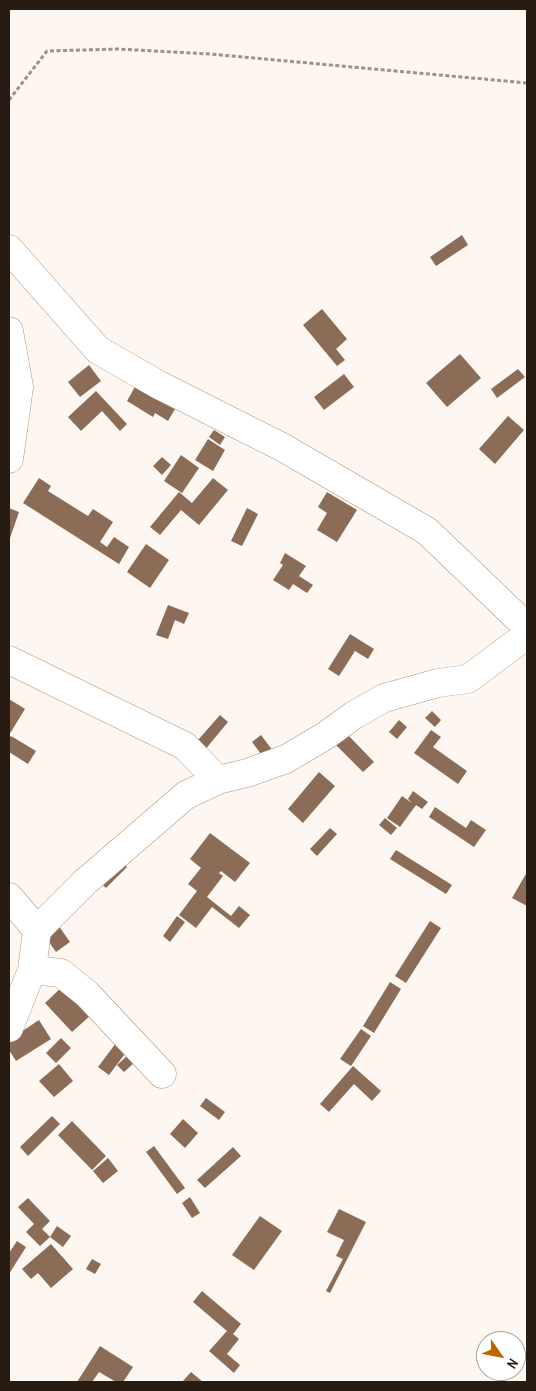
<!DOCTYPE html>
<style>
body{margin:0}
#map{position:relative;width:536px;height:1391px;overflow:hidden;background:#fdf6f1;font-family:"Archivo Narrow",sans-serif}
canvas{display:block}
.frame{position:absolute;inset:0;border:10px solid #271b12;pointer-events:none}
.north{position:absolute;left:476px;top:1331px;width:50px;height:50px;box-sizing:border-box;background:#fff;border:1px solid #a9a4a0;border-radius:50%;rotate:123deg;font-size:14px;font-weight:700;line-height:20px;text-align:center;color:#271b12}
.north::after{content:'';display:block;margin:auto;width:18px;height:22px;background:#be6600;clip-path:polygon(50% 0,100% 100%,50% 72%,0 100%)}
</style>
<div id="map">
<canvas width="536" height="1391"></canvas>
<div class="frame"></div>
<div class="north">N</div>
</div>
<script>
const ctx = document.querySelector('canvas').getContext('2d');
ctx.lineJoin = 'round';
function fill(path, color) { ctx.fillStyle = color; ctx.fill(path, 'evenodd'); }
function trace(path, color, width, dash) { ctx.strokeStyle = color; ctx.lineWidth = width; ctx.lineCap = dash ? 'butt' : 'round'; ctx.setLineDash(dash || []); ctx.stroke(path); }
fill(new Path2D(`
 M 462,235 L 468,245 L 436,266 L 430,257 Z
 M 322,309 L 347,339 L 336,349 L 345,360 L 337,366 L 303,325 Z
 M 460,354 L 481,378 L 447,407 L 426,383 Z
 M 89,365 L 101,381 L 80,397 L 68,382 Z
 M 518,369 L 525,377 L 497,398 L 491,389 Z
 M 344,374 L 354,387 L 324,410 L 314,397 Z
 M 136,385 L 175,409 L 168,421 L 155,413 L 153,417 L 127,401 Z
 M 96,391 L 127,424 L 120,431 L 102,411 L 81,431 L 68,417 Z
 M 508,416 L 524,430 L 495,464 L 479,449 Z
 M 214,430 L 225,437 L 220,445 L 209,437 Z
 M 208,439 L 225,450 L 213,471 L 195,460 Z
 M 181,455 L 199,468 L 182,493 L 164,481 Z
 M 162,457 L 171,465 L 162,475 L 153,466 Z
 M 39,478 L 51,486 L 48,491 L 88,516 L 93,509 L 113,522 L 100,542 L 107,547 L 114,537 L 129,547 L 119,564 L 23,503 Z
 M 213,478 L 228,490 L 199,525 L 181,510 L 160,535 L 150,527 L 179,492 L 192,503 Z
 M 327,492 L 357,510 L 337,542 L 317,530 L 327,513 L 318,507 Z
 M 9,508 L 19,512 L 9,541 Z
 M 247,508 L 258,514 L 242,546 L 231,541 Z
 M 146,544 L 169,560 L 150,588 L 127,572 Z
 M 285,553 L 306,566 L 299,576 L 313,585 L 307,593 L 293,584 L 289,590 L 273,580 L 283,565 L 280,563 Z
 M 168,605 L 189,613 L 184,624 L 175,620 L 168,639 L 156,635 Z
 M 350,634 L 374,649 L 368,659 L 355,651 L 339,676 L 328,669 Z
 M 9,699 L 25,709 L 9,735 Z
 M 432,711 L 441,720 L 435,727 L 425,718 Z
 M 220,715 L 228,722 L 204,751 L 185,735 L 188,732 L 198,740 Z
 M 399,720 L 407,727 L 397,739 L 389,732 Z
 M 431,730 L 441,737 L 433,747 L 467,771 L 458,784 L 414,753 Z
 M 347,734 L 374,762 L 363,772 L 336,745 Z
 M 261,735 L 276,755 L 267,762 L 252,742 Z
 M 11,736 L 36,751 L 28,764 L 9,752 L 9,739 Z
 M 319,772 L 335,786 L 303,823 L 288,809 Z
 M 413,791 L 428,802 L 422,809 L 416,805 L 400,827 L 387,818 L 402,796 L 412,803 L 408,799 Z
 M 435,807 L 466,828 L 471,820 L 486,830 L 474,847 L 429,817 Z
 M 385,818 L 397,828 L 391,835 L 379,825 Z
 M 330,828 L 337,834 L 317,856 L 310,849 Z
 M 210,833 L 250,863 L 235,882 L 221,871 L 219,873 L 223,876 L 207,897 L 231,916 L 239,906 L 250,915 L 239,928 L 212,907 L 196,928 L 179,915 L 197,891 L 188,884 L 201,868 L 190,859 Z
 M 396,850 L 452,885 L 446,894 L 390,859 Z
 M 118,858 L 127,867 L 106,888 L 97,879 Z
 M 527,872 L 527,906 L 512,898 Z
 M 177,916 L 185,922 L 170,942 L 163,936 Z
 M 430,921 L 441,928 L 406,983 L 395,976 Z
 M 56,922 L 70,942 L 56,952 L 42,932 Z
 M 390,982 L 401,989 L 374,1033 L 363,1026 Z
 M 64,985 L 91,1015 L 72,1032 L 45,1003 Z
 M 39,1020 L 51,1039 L 16,1061 L 9,1050 L 9,1040 Z
 M 361,1029 L 371,1036 L 351,1066 L 340,1059 Z
 M 61,1038 L 71,1048 L 56,1063 L 46,1053 Z
 M 116,1043 L 127,1051 L 109,1075 L 98,1067 Z
 M 127,1056 L 134,1063 L 124,1072 L 117,1065 Z
 M 59,1064 L 73,1081 L 54,1097 L 39,1081 Z
 M 353,1066 L 381,1091 L 372,1101 L 354,1084 L 329,1112 L 320,1104 Z
 M 206,1098 L 225,1112 L 219,1120 L 200,1106 Z
 M 52,1116 L 60,1124 L 28,1156 L 20,1147 Z
 M 183,1119 L 198,1133 L 185,1148 L 170,1134 Z
 M 72,1121 L 106,1156 L 92,1170 L 58,1135 Z
 M 154,1146 L 185,1188 L 177,1194 L 146,1152 Z
 M 233,1147 L 241,1156 L 205,1188 L 197,1180 Z
 M 108,1158 L 118,1171 L 103,1183 L 93,1171 Z
 M 190,1197 L 200,1213 L 192,1218 L 182,1203 Z
 M 28,1198 L 50,1221 L 42,1229 L 50,1237 L 57,1226 L 71,1236 L 63,1247 L 50,1237 L 40,1246 L 26,1232 L 34,1224 L 18,1207 Z
 M 339,1209 L 366,1222 L 330,1293 L 326,1291 L 343,1259 L 336,1256 L 344,1240 L 327,1232 Z
 M 260,1216 L 282,1231 L 254,1270 L 232,1255 Z
 M 17,1241 L 26,1247 L 9,1274 L 9,1253 Z
 M 51,1244 L 73,1269 L 51,1288 L 38,1273 L 31,1279 L 22,1269 Z
 M 92,1259 L 101,1264 L 95,1274 L 86,1269 Z
 M 202,1291 L 241,1324 L 233,1334 L 239,1339 L 227,1354 L 240,1365 L 234,1373 L 209,1351 L 227,1331 L 193,1302 Z
 M 100,1346 L 133,1367 L 123,1382 L 116,1382 L 99,1372 L 92,1382 L 77,1382 Z
 M 191,1372 L 203,1382 L 182,1382 Z`), '#8b6d57');
const minor = new Path2D(`
 M 9,249 L 98,350 L 159,385 L 282,447 L 427,531 L 527,627
 M 9,331 L 19,387 L 9,459
 M 9,660 L 185,746 L 218,780
 M 9,897 L 37,930 L 32,970 L 9,1028
 M 37,930 L 85,882 L 186,795 L 218,780 L 247,773 L 286,759 L 325,736 L 354,715 L 384,698 L 438,683 L 468,679 L 527,635
 M 32,970 L 61,973 L 87,994 L 162,1074`);
trace(minor, '#b3947d', 29);
trace(new Path2D(`
 M 9,100 L 47,51 L 118,49 L 210,54 L 527,83`), '#9b918a', 3, [4, 2.5]);
trace(minor, '#fff', 28);
</script>
